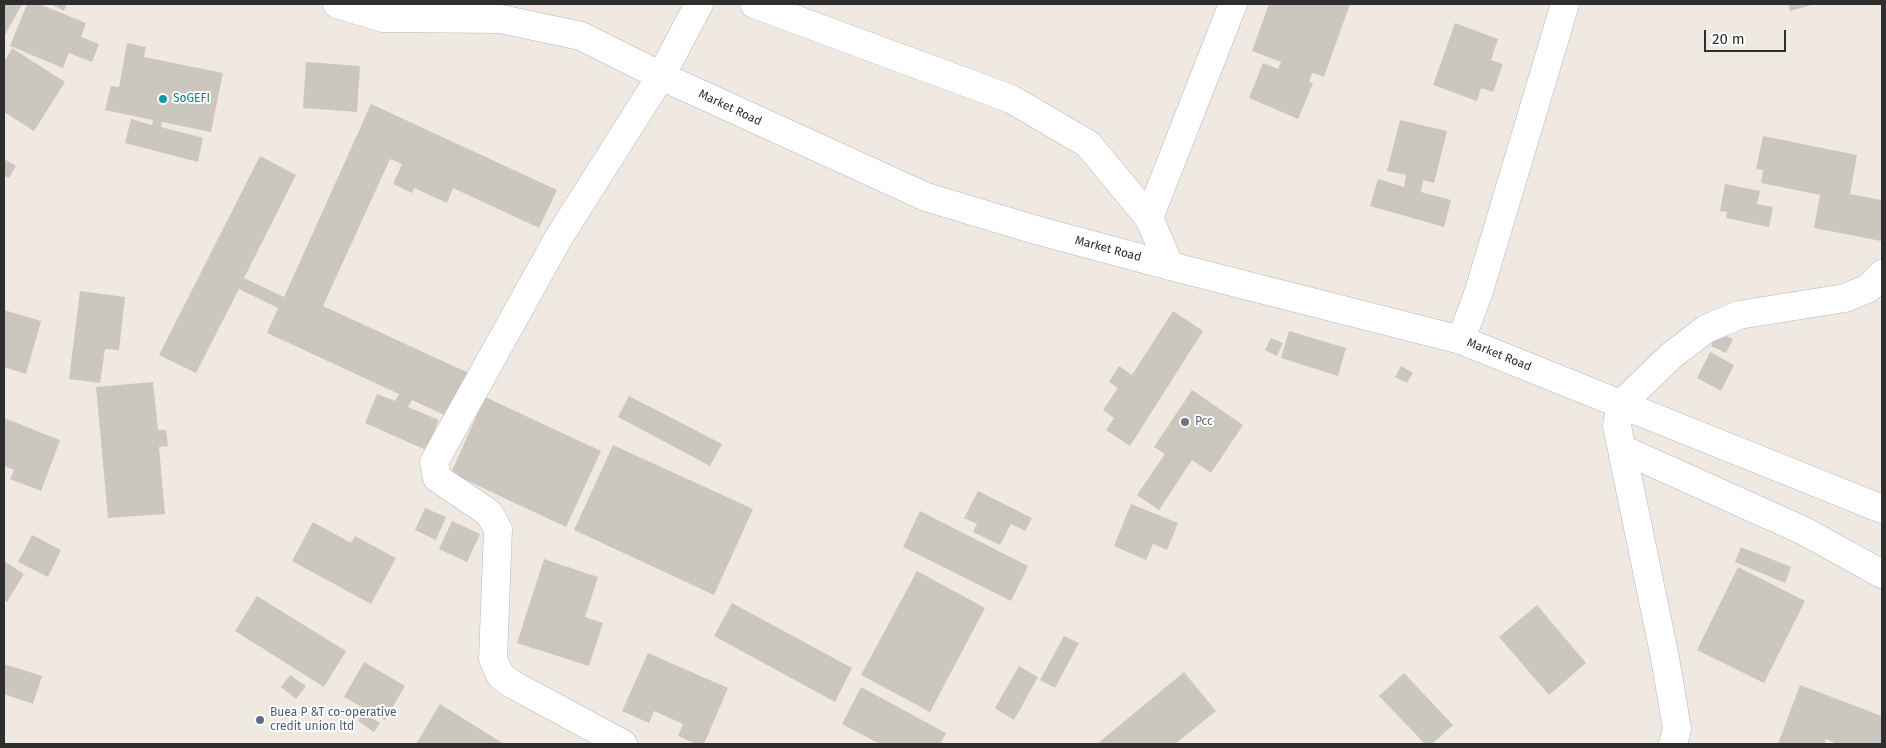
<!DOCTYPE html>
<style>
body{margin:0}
#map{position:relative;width:1886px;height:748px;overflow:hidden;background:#efe9e1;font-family:"Fira Sans",sans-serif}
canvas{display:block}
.frame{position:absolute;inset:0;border:5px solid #2e2e2e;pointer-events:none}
.scale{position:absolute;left:1704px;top:30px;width:82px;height:22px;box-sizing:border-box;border:2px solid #2e2e2e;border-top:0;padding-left:6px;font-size:15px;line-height:18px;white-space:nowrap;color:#2e2e2e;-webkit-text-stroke:4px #fff;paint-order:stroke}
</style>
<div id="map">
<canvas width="1886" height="748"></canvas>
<div class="frame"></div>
<div class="scale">20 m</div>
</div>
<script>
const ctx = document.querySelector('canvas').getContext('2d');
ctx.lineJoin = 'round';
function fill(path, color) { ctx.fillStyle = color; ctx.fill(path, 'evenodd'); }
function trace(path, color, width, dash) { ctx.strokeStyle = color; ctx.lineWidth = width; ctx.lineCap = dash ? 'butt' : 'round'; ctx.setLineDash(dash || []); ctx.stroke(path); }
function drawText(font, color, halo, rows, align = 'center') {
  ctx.font = font + ' "Fira Sans",sans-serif'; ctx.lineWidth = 4; ctx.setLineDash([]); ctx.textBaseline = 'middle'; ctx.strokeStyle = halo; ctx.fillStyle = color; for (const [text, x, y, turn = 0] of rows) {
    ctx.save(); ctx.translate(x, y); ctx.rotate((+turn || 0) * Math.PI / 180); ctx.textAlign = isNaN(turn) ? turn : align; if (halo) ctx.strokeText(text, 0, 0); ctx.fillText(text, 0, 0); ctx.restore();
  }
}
fill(new Path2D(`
 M 4,4 L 22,4 L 4,37 Z
 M 27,4 L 39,4 L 86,23 L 81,37 L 99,44 L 92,62 L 69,53 L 63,68 L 10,46 Z
 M 51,4 L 67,4 L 64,11 Z
 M 1269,4 L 1350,4 L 1324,77 L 1312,73 L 1309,82 L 1313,83 L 1298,119 L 1249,98 L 1263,63 L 1278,69 L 1281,62 L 1252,51 Z
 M 1788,4 L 1815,4 L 1790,11 Z
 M 1455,23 L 1498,39 L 1491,60 L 1503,64 L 1493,92 L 1481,88 L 1477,101 L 1433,85 Z
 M 127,43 L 146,47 L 144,57 L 223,73 L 211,132 L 162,122 L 161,127 L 203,138 L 198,162 L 125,143 L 131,119 L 152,125 L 153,120 L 105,110 L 111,86 L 119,87 Z
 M 12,48 L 65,82 L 34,131 L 4,112 L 4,62 Z
 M 306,62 L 360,66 L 357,112 L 303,108 Z
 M 371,104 L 557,190 L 539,228 L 453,188 L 447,203 L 414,188 L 412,193 L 393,184 L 402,164 L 390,159 L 323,306 L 473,375 L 453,419 L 412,400 L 408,407 L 439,420 L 426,450 L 365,423 L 377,394 L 395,401 L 399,394 L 267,333 L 278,308 L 239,289 L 196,373 L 159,355 L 260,156 L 296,175 L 244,278 L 284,297 Z
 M 1400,120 L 1447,131 L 1434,183 L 1423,180 L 1421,192 L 1451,200 L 1444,227 L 1370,206 L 1378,179 L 1404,187 L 1406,175 L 1387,171 Z
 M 1763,136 L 1857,155 L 1850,194 L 1882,200 L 1881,241 L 1814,228 L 1820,195 L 1761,183 L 1763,170 L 1756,169 Z
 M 4,159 L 16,166 L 9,178 L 4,176 Z
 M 1725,184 L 1760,191 L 1757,204 L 1773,207 L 1769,227 L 1726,218 L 1727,212 L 1720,211 Z
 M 80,291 L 125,297 L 119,350 L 105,349 L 100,383 L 69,379 Z
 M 4,310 L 41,321 L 26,374 L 4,367 Z
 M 1173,311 L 1203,331 L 1130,446 L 1106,430 L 1114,418 L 1103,410 L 1118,388 L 1109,382 L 1119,366 L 1132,375 Z
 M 1289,331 L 1346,348 L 1338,376 L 1281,358 Z
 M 1718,332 L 1733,339 L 1726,353 L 1711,346 Z
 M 1271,338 L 1283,343 L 1277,356 L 1265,350 Z
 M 1710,352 L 1734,365 L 1721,391 L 1697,378 Z
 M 1401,366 L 1413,373 L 1407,383 L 1395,377 Z
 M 153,382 L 158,430 L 166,430 L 168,446 L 159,447 L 165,514 L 108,518 L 96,387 Z
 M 1192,390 L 1243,425 L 1211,473 L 1192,460 L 1159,510 L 1137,495 L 1165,454 L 1154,447 Z
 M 629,396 L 722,444 L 710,466 L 618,417 Z
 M 485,397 L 601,451 L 566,527 L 451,473 Z
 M 4,418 L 60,440 L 41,491 L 10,479 L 14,470 L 4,466 Z
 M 613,445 L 753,509 L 714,595 L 574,530 Z
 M 978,491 L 1032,518 L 1025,531 L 1011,524 L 1000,545 L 973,532 L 977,524 L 964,518 Z
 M 1131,504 L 1178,523 L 1167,550 L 1153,544 L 1146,560 L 1114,546 Z
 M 425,508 L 446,517 L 436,540 L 415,530 Z
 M 920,511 L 1028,566 L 1011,601 L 903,547 Z
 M 452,521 L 480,534 L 467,562 L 439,549 Z
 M 313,522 L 351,543 L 355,536 L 396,558 L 371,604 L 292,561 Z
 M 32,535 L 61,550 L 48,577 L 18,562 Z
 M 1741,547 L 1791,567 L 1785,583 L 1735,562 Z
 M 544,559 L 598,577 L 585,617 L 603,623 L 589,666 L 517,643 Z
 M 4,561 L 24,574 L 7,602 L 4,600 Z
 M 1738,567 L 1805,601 L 1764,683 L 1697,650 Z
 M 917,571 L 985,608 L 930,712 L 861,675 Z
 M 257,596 L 346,651 L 324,687 L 235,631 Z
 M 732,603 L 852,668 L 835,702 L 714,636 Z
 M 1537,605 L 1586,663 L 1549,695 L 1499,637 Z
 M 1064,636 L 1079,643 L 1055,688 L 1040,680 Z
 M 648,653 L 728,688 L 704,744 L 696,744 L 678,736 L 683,724 L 654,711 L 649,723 L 622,711 Z
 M 364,662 L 405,686 L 385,720 L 344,697 Z
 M 4,664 L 42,676 L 33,704 L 4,694 Z
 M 1019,666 L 1038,677 L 1014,720 L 995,708 Z
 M 1184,672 L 1216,711 L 1175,744 L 1097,744 Z
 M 1404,673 L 1453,725 L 1432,744 L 1425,744 L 1379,696 Z
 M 290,675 L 306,686 L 296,699 L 281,687 Z
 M 1800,685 L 1882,716 L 1882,744 L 1838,744 L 1826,739 L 1824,744 L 1778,744 Z
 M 861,687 L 946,733 L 940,744 L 880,744 L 842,724 Z
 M 440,704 L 504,744 L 416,744 Z
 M 363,713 L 380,723 L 374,732 L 358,721 Z`), '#cbc7bf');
const street = new Path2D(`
 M 754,4 L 1011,99 L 1088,144 L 1149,218 L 1170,266
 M 1149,218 L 1233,4
 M 1461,340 L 1479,291 L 1565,4
 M 1622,449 L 1804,531 L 1882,574
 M 623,744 L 512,684 L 500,675 L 493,659 L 498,529 L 489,513 L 437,478 L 434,462 L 559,237 L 661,76 L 699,4
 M 1673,744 L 1677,729 L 1665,658 L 1617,426 L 1621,404 L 1672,355 L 1706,329 L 1739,315 L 1845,298 L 1869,288 L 1882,274`);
const secondary = new Path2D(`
 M 337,4 L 383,18 L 501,19 L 581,36 L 661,76 L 926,197 L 1036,230 L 1170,266 L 1461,340 L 1882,509`);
trace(street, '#b4b7c1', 29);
trace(secondary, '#b4b7c1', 29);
trace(street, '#fff', 28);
trace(secondary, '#fff', 28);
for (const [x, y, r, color] of [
 [163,99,5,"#0f9aa8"],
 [1185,422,5,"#6b7280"],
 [260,720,5,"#5c6f8a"]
]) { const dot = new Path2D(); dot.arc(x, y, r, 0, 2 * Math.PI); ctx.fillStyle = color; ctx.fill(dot); trace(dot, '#fff', 2); }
drawText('12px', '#0d838f', '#fff', [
 ["SoGEFI",173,99]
], 'left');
drawText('12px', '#2e2e2e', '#fff', [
 ["Market Road",730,108,25],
 ["Market Road",1108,249,15],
 ["Market Road",1499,355,22]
]);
drawText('12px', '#5b616d', '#fff', [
 ["Pcc",1195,422]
], 'left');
drawText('12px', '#4e5e75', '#fff', [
 ["Buea P &T co-operative",270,713],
 ["credit union ltd",270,727]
], 'left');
</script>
